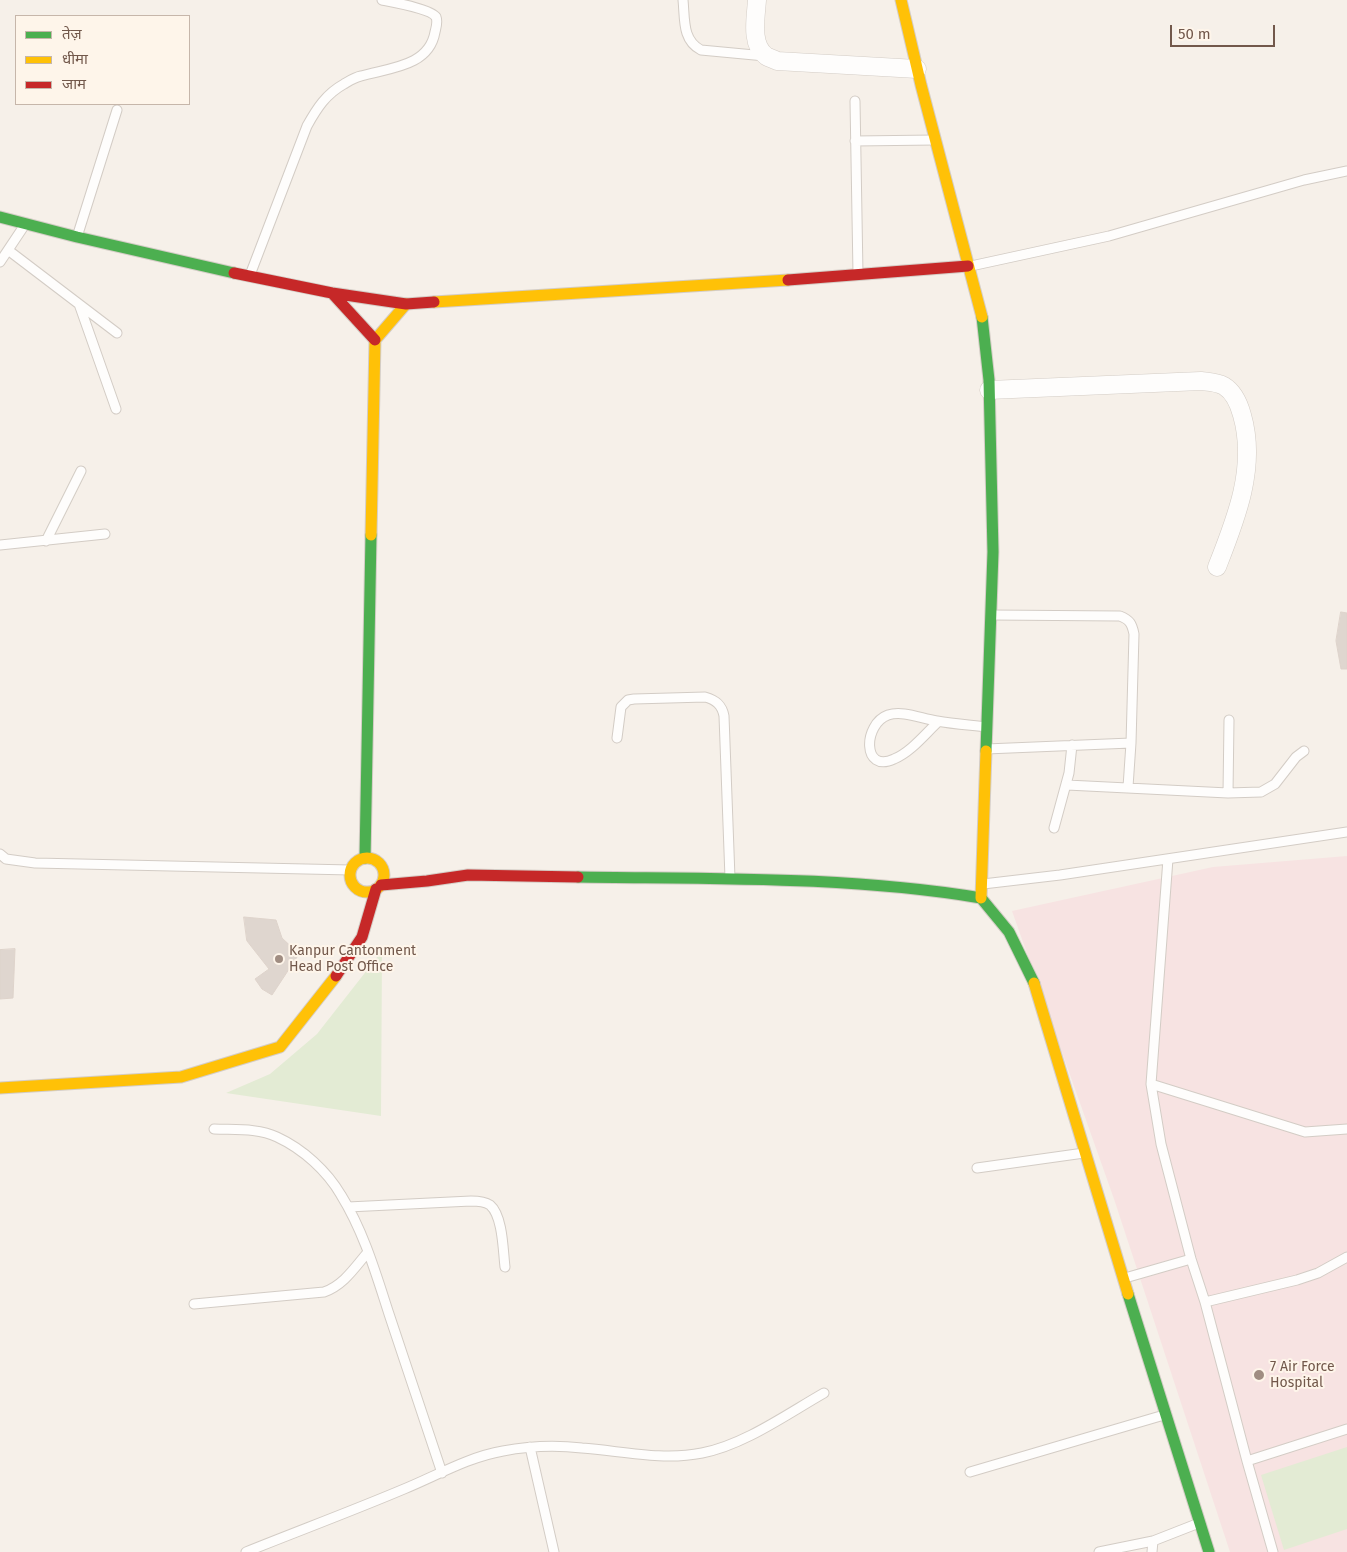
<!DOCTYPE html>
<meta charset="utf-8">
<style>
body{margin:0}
#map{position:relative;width:1347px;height:1552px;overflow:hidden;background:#f6f0e9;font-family:"Fira Sans","Noto Sans Devanagari",sans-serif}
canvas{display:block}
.legend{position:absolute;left:15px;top:15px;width:175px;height:90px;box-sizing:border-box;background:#fef5ea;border:1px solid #c6b6aa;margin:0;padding:6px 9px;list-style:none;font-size:15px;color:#72584b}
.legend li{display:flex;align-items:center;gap:10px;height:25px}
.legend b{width:25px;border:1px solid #c6b6aa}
.scale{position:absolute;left:1170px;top:25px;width:105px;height:22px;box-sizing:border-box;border:2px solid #72584b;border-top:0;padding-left:6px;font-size:15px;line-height:18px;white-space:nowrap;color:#72584b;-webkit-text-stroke:4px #fef5ea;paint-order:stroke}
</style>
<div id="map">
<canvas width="1347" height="1552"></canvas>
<ul class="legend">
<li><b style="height:6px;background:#4caf50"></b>तेज़</li>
<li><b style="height:6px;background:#ffc107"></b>धीमा</li>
<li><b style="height:6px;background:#c62828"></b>जाम</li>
</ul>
<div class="scale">50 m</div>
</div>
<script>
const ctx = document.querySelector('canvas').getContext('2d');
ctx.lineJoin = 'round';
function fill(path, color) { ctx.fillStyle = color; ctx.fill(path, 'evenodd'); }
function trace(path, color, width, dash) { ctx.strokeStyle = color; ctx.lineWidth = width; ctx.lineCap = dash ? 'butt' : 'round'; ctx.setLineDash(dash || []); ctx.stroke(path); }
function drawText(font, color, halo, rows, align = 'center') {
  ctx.font = font + ' "Fira Sans",sans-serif'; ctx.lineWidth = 4; ctx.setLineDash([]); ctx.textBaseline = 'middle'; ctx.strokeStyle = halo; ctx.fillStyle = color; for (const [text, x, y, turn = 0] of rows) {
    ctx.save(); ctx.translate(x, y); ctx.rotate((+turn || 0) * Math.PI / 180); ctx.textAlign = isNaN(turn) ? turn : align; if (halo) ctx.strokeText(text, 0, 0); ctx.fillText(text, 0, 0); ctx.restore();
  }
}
fill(new Path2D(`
 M 1347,856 L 1347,1552 L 1230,1552 L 1114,1199 L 1012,911 L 1213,867 Z`), '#f7e3e2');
fill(new Path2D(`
 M 382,951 L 381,1116 L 226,1093 L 270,1074 L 317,1034 Z
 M 1347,1447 L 1347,1529 L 1284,1550 L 1261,1475 Z`), '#e3ebd4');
const building = new Path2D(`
 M 1341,612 L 1347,613 L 1347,669 L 1341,669 L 1336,641 Z
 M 244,917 L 276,920 L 282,938 L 299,954 L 272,995 L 262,989 L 255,979 L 269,969 L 247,941 Z
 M 15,949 L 13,998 L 0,999 L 0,950 Z`);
fill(building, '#dfd6cf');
trace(building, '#ded3cb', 1);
const lane = new Path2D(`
 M 683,0 C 685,19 682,40 701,50 L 765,56
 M 855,101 L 858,274
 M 855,141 L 935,140
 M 77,237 L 117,110
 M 8,250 L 117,333
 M 0,262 L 24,226
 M 971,266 L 1109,236 L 1304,180 L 1347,171
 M 250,275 L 307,126 C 317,108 326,94 344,84 C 349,81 355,77 361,76 C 388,68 429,67 435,32 C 436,28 438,22 436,17 C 431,9 392,2 382,0
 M 79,304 L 116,409
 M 46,541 L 81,471
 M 0,545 L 105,534
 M 991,615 L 1120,616 C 1130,620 1132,624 1134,634 L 1131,743 L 1128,787
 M 938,722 C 925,734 911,752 894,759 C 862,774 863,724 888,715 C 903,710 922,719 937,721 C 953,724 970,725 987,727
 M 617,738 L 621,707 L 628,700 L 634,699 L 705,697 C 716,700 722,705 724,716 L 730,878
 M 986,749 L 1131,743
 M 1067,785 L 1228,793 L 1261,792 L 1275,784 L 1296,757 L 1304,751
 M 1228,793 L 1229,720
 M 1054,828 L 1069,773 L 1072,745
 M 0,854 L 6,859 L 35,863 L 351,870
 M 1168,859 L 1151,1084 L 1161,1144 L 1191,1259 L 1205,1302 L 1297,1280 L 1318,1273 L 1347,1257
 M 983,884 L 1060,875 L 1347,832
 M 1151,1084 L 1305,1132 L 1347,1129
 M 214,1129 C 235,1130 258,1128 277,1137 C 303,1149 327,1171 341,1195 C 364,1232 376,1274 389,1314 C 407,1367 424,1420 442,1473
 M 977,1168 L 1084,1153
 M 348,1207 L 471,1201 C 477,1201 484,1201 490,1205 C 503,1216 503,1251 505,1267
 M 1125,1278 L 1191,1259
 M 1205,1302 L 1247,1461 L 1273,1552
 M 194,1304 L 324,1292 C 344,1285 355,1267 368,1252
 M 530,1447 L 554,1552
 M 1247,1461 L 1347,1429
 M 970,1472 L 1164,1415
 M 246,1552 C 298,1531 352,1511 404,1489 C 436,1476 468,1457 503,1451 C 529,1446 556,1445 582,1448 C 622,1451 662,1461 702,1453 C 744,1445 787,1414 824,1393
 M 1099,1552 L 1153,1541 L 1199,1523
 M 1152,1552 L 1153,1541`);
const street = new Path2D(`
 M 757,0 C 756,17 750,44 766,56 C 769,58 774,59 777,61 L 917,69
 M 989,390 L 1201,381 C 1209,382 1217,382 1224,386 C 1234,392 1239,404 1242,415 C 1257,467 1236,519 1217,567`);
const fast = new Path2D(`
 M 0,217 L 77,237 L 234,273
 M 982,317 L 989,380 L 993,552 L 986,751
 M 365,858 L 371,535
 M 578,877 C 712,879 848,876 981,898 L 1009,932 L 1034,983
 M 1128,1294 L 1209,1552`);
const slow = new Path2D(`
 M 901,0 L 921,85 L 982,317
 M 434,302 L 788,280
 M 371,535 L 375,340 L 406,304
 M350 875a17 17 0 1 1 34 0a17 17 0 1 1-34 0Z
 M 981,898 L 986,751
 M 1034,983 L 1128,1294
 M 0,1088 L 181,1077 L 280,1047 L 336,976`);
const jam = new Path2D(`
 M 234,273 L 332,293 L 406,304 L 434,302
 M 788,280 L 968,266
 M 332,293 L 375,340
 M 381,885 L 427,881 L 468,875 L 578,877
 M 336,976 L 362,937 L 376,889`);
trace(lane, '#d3ccc5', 11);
trace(street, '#d3ccc5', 19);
trace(fast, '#d4cdc6', 13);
trace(slow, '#d4cdc6', 13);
trace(jam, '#d4cdc6', 13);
trace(lane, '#fefdfc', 9);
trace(street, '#fefdfc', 18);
trace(fast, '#4caf50', 11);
trace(slow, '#ffc107', 11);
trace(jam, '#c62828', 11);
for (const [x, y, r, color] of [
 [279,959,5,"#a08d82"],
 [1259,1375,6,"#a08d82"]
]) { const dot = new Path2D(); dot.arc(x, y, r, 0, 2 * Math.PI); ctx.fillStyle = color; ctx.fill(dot); trace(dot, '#fef5ea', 2); }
drawText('14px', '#72584b', '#fef5ea', [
 ["Kanpur Cantonment",289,951],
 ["Head Post Office",289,967],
 ["7 Air Force",1270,1367],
 ["Hospital",1270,1383]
], 'left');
</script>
